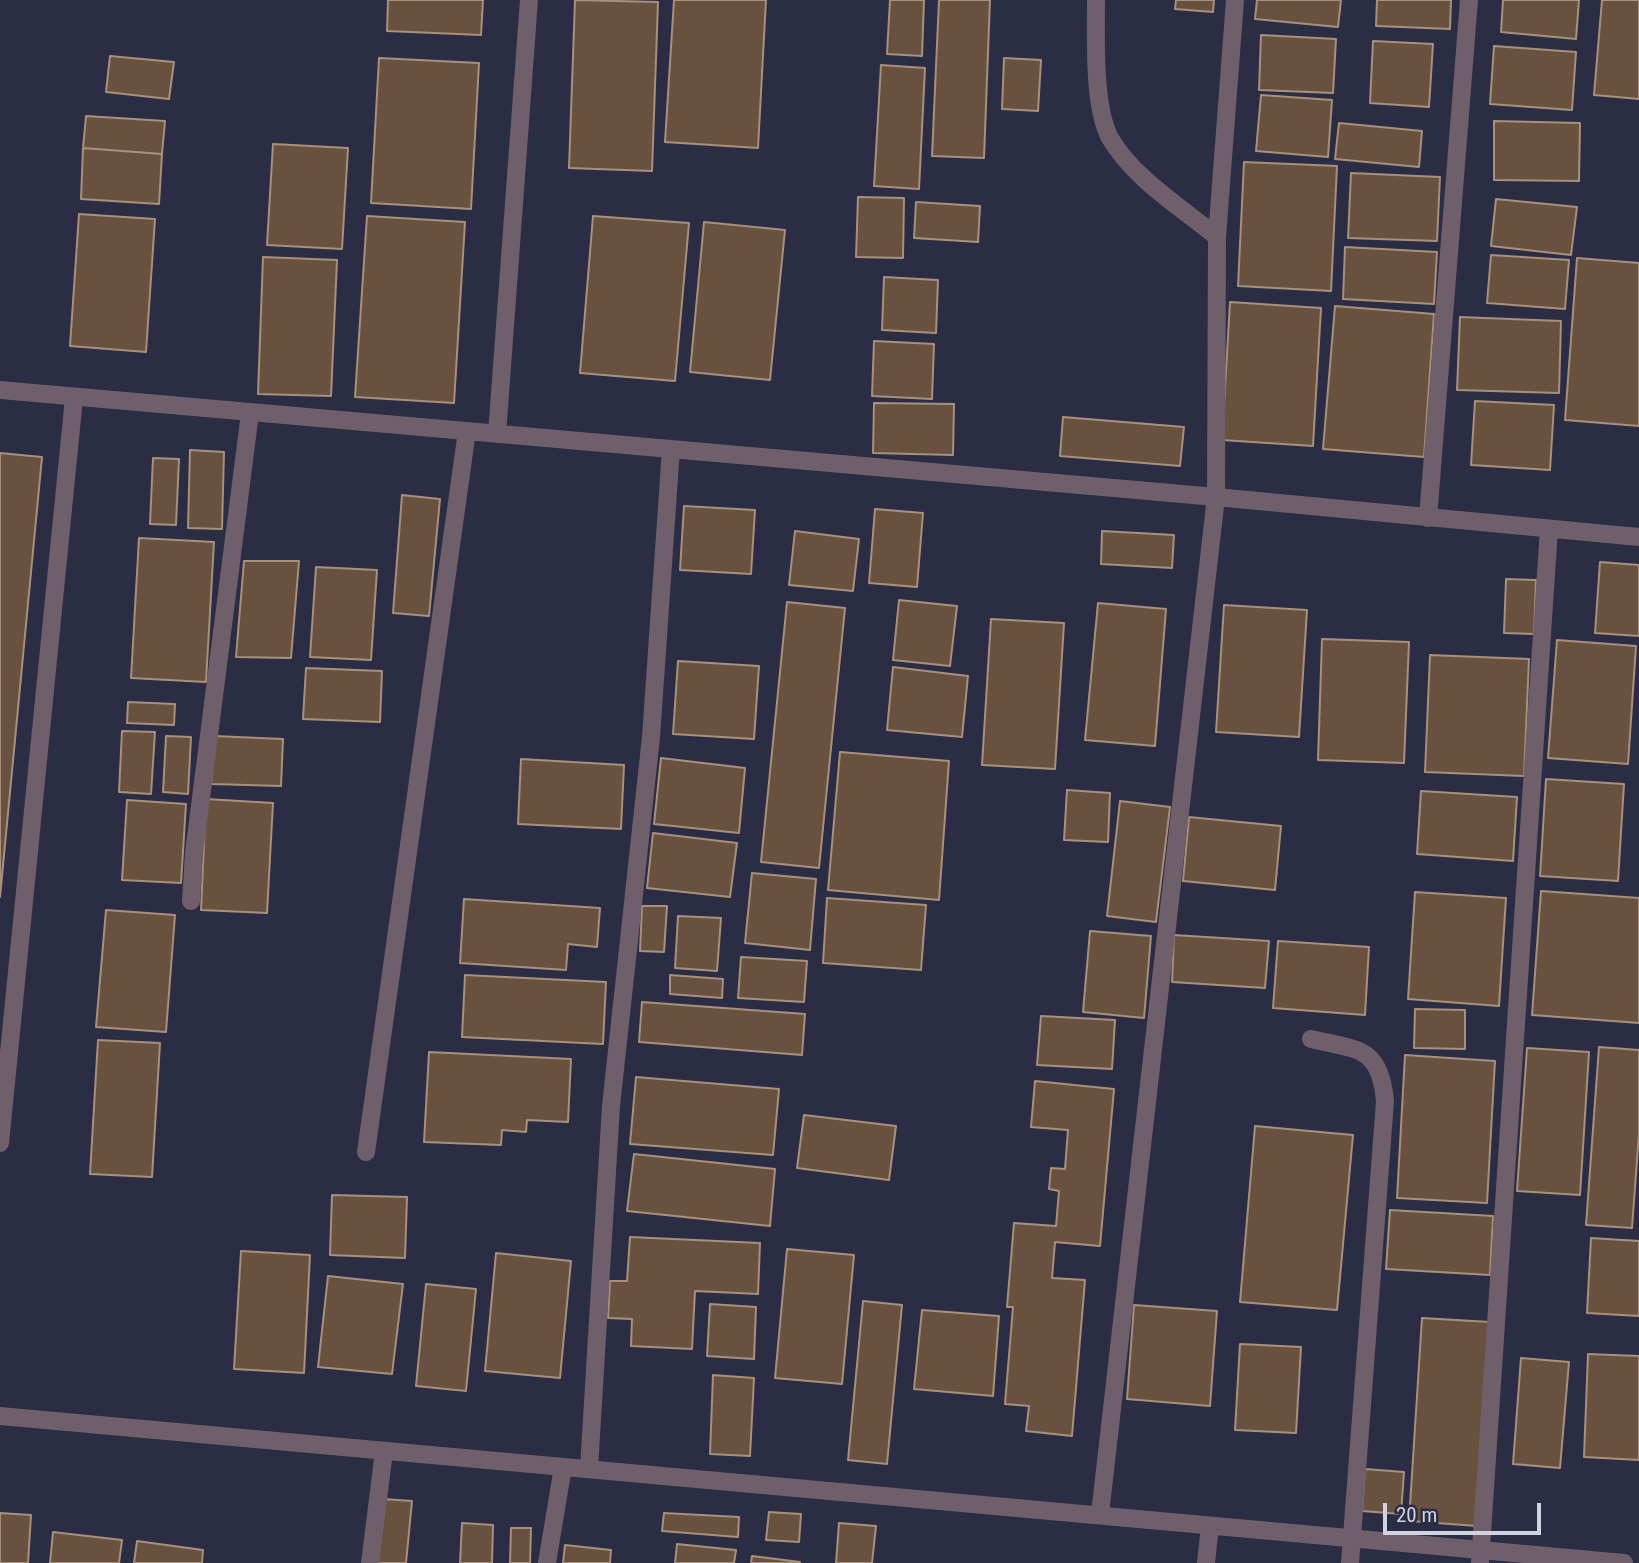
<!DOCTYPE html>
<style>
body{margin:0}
#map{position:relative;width:1639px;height:1563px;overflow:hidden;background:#2a2d44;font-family:"Roboto Condensed",sans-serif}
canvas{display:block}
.scale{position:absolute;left:1383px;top:1503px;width:158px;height:32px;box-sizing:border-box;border:4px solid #d0d3e1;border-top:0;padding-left:9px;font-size:21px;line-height:24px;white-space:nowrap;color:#d0d3e1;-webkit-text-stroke:5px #2a2d44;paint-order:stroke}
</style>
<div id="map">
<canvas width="1639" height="1563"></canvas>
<div class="scale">20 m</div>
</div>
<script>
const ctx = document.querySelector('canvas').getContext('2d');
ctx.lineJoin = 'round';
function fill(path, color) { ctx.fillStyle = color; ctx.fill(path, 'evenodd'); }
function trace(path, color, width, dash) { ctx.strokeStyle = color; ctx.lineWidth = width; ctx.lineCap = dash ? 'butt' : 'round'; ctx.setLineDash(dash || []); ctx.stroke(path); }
const building = new Path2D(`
 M 388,0 L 483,0 L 481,35 L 387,31 Z
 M 575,0 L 658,2 L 652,171 L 569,168 Z
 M 674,0 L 766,0 L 758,148 L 665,142 Z
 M 890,0 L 924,0 L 922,56 L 887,54 Z
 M 939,0 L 990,0 L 984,158 L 932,156 Z
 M 1176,0 L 1214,0 L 1213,12 L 1175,9 Z
 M 1257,0 L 1341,0 L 1338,27 L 1255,19 Z
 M 1377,0 L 1451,0 L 1450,29 L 1376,26 Z
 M 1503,0 L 1579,0 L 1576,39 L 1501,32 Z
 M 1602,0 L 1639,0 L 1639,99 L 1594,95 Z
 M 1261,35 L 1336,39 L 1333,93 L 1259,90 Z
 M 1373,41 L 1433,44 L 1429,107 L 1370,103 Z
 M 1494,46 L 1576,52 L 1572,110 L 1490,104 Z
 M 110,56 L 174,62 L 169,99 L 106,92 Z
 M 379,58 L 479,63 L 471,209 L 371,203 Z
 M 1004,58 L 1041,60 L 1038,111 L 1002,109 Z
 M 881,65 L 925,68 L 919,189 L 874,186 Z
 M 1261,95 L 1332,100 L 1328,157 L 1256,151 Z
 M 86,116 L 165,121 L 162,154 L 83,148 Z
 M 1494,121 L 1580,123 L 1579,181 L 1494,180 Z
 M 1339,123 L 1422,131 L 1419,167 L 1335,159 Z
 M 273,144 L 348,148 L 342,249 L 267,245 Z
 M 83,148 L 162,154 L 159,204 L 81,199 Z
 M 1244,162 L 1337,166 L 1331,291 L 1238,286 Z
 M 1351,173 L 1440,177 L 1437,241 L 1348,238 Z
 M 858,197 L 904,198 L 903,258 L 856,257 Z
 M 1496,199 L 1577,207 L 1571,255 L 1491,246 Z
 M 916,202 L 980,206 L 978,242 L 914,238 Z
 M 79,214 L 155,219 L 146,352 L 70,346 Z
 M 367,216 L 465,222 L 454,403 L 355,397 Z
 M 593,216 L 689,223 L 675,381 L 580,373 Z
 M 704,222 L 785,230 L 770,380 L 690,372 Z
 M 1345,247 L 1437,252 L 1434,304 L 1343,299 Z
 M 1491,255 L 1569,260 L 1565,309 L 1487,303 Z
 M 263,257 L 337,260 L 331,396 L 258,394 Z
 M 1577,258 L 1639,263 L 1639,426 L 1565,420 Z
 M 884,277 L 938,280 L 936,333 L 882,330 Z
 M 1230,302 L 1321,308 L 1313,446 L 1222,440 Z
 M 1335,306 L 1434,314 L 1424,457 L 1323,449 Z
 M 1460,317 L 1561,321 L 1559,393 L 1457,390 Z
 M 874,341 L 934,344 L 932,399 L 872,396 Z
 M 1475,401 L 1554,405 L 1550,470 L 1471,465 Z
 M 874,403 L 954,404 L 953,455 L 873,453 Z
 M 1063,417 L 1184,427 L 1180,466 L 1060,456 Z
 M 190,450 L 224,452 L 222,529 L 188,528 Z
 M 0,453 L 42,457 L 0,897 Z
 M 153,458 L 179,459 L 176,525 L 150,524 Z
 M 402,495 L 440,499 L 429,616 L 393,613 Z
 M 684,506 L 755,510 L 751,574 L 680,570 Z
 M 875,509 L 923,513 L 917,587 L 869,583 Z
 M 795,531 L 859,539 L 853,591 L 789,585 Z
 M 1102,531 L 1174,535 L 1172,568 L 1101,564 Z
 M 139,538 L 214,542 L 206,682 L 131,678 Z
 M 244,561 L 299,561 L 291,658 L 236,657 Z
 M 1600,562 L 1639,565 L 1639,636 L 1595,633 Z
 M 316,567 L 377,570 L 371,660 L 310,657 Z
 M 1506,579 L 1536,580 L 1534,634 L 1504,633 Z
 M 899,600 L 957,606 L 950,666 L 893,660 Z
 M 787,602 L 845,608 L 819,868 L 761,862 Z
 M 1098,603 L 1166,609 L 1155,746 L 1085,740 Z
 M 1224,605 L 1307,610 L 1299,737 L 1216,732 Z
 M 991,619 L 1064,623 L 1055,769 L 982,765 Z
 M 1322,639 L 1409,642 L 1404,763 L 1318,760 Z
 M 1557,640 L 1636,646 L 1628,764 L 1548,758 Z
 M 1430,655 L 1529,659 L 1524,776 L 1425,772 Z
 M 678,661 L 759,666 L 754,739 L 673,734 Z
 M 893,667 L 968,676 L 962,737 L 887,730 Z
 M 306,668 L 382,671 L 380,722 L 303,719 Z
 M 128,702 L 175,704 L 174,725 L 127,723 Z
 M 122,731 L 155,732 L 151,794 L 119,792 Z
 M 166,736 L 191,737 L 188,794 L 163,792 Z
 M 214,736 L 283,739 L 281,786 L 211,784 Z
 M 840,752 L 949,761 L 939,900 L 828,890 Z
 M 661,758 L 745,768 L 739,833 L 654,824 Z
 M 521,759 L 624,765 L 621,829 L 518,824 Z
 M 1546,779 L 1624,784 L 1618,881 L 1540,876 Z
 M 1067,790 L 1110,793 L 1108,842 L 1064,840 Z
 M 1421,791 L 1517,797 L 1513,861 L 1417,854 Z
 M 206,799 L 273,803 L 267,913 L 201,910 Z
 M 127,800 L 186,804 L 181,883 L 122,880 Z
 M 1120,801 L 1170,807 L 1156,922 L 1107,916 Z
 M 1189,817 L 1281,826 L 1275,890 L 1183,881 Z
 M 653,833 L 737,843 L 730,897 L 647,888 Z
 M 752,873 L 816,879 L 810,950 L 745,943 Z
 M 1541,891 L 1639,898 L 1639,1023 L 1532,1015 Z
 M 1415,892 L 1506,898 L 1499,1006 L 1408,999 Z
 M 827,898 L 926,905 L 921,970 L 823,963 Z
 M 464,899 L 600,908 L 597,947 L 568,944 L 566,970 L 460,963 Z
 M 642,906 L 667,906 L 664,952 L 640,951 Z
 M 106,910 L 175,915 L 166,1032 L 96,1027 Z
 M 678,916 L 721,918 L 717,971 L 675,968 Z
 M 1090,931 L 1151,936 L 1144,1018 L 1083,1012 Z
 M 1174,935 L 1269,941 L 1265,988 L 1172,982 Z
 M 1278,941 L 1369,947 L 1365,1015 L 1273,1008 Z
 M 741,957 L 807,961 L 804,1002 L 738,998 Z
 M 465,975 L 606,982 L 603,1044 L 462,1037 Z
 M 670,975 L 723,979 L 722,998 L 670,994 Z
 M 642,1002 L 805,1014 L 802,1055 L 639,1042 Z
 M 1415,1009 L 1465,1010 L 1465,1049 L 1414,1048 Z
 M 1041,1016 L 1115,1020 L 1112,1069 L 1037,1065 Z
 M 98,1040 L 160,1043 L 152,1177 L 90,1174 Z
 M 1599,1047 L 1639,1050 L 1639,1133 L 1632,1228 L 1586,1225 Z
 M 1527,1048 L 1589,1052 L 1580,1195 L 1517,1191 Z
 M 429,1052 L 571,1059 L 568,1122 L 527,1120 L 526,1132 L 502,1130 L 501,1145 L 424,1142 Z
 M 1405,1055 L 1495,1061 L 1487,1203 L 1397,1198 Z
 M 636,1077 L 779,1089 L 773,1155 L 630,1144 Z
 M 1035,1081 L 1114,1089 L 1100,1246 L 1055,1242 L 1052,1278 L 1085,1280 L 1072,1436 L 1026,1431 L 1029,1406 L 1005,1404 L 1013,1307 L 1007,1307 L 1014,1223 L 1056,1226 L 1059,1191 L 1049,1189 L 1051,1168 L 1065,1169 L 1068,1130 L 1031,1127 Z
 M 804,1115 L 896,1126 L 889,1180 L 797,1168 Z
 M 1255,1126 L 1353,1135 L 1337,1310 L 1240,1302 Z
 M 634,1154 L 775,1169 L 770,1226 L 627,1211 Z
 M 332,1195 L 407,1197 L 405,1258 L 330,1255 Z
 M 1390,1210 L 1493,1216 L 1490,1275 L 1386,1269 Z
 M 630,1237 L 760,1243 L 758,1294 L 695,1291 L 692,1349 L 631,1346 L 632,1319 L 608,1318 L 610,1281 L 627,1281 Z
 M 1591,1238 L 1639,1241 L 1639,1316 L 1587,1313 Z
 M 787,1249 L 854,1255 L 842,1384 L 775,1378 Z
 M 241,1251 L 310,1255 L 304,1373 L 234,1369 Z
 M 496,1253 L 571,1261 L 560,1378 L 485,1371 Z
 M 328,1276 L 403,1284 L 392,1374 L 318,1367 Z
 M 426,1284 L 476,1289 L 466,1391 L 416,1386 Z
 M 863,1301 L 902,1305 L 887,1464 L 848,1460 Z
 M 710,1304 L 756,1307 L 754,1359 L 707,1356 Z
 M 1134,1305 L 1217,1311 L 1210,1406 L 1127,1399 Z
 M 922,1310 L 999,1316 L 993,1396 L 914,1389 Z
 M 1422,1318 L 1490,1322 L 1477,1526 L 1409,1521 Z
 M 1240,1344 L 1301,1347 L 1296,1433 L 1235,1430 Z
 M 1588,1354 L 1639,1356 L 1639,1460 L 1584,1457 Z
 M 1521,1358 L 1569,1362 L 1560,1468 L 1513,1464 Z
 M 713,1375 L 754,1378 L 750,1456 L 710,1454 Z
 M 1365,1469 L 1404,1472 L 1401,1514 L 1362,1511 Z
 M 383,1499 L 412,1501 L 406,1563 L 377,1563 Z
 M 769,1512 L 801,1514 L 799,1542 L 766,1540 Z
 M 0,1513 L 31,1515 L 28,1563 L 0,1563 Z
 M 664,1513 L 739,1517 L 738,1537 L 662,1531 Z
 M 462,1523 L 493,1525 L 492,1563 L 460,1563 Z
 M 839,1523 L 876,1526 L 872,1563 L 836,1563 Z
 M 511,1528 L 531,1528 L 530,1563 L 510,1563 Z
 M 53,1532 L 122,1540 L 119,1563 L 50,1563 Z
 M 137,1541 L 203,1550 L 202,1563 L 134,1563 Z
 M 677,1544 L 736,1550 L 734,1563 L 675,1563 Z
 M 565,1545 L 611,1550 L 610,1563 L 563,1563 Z
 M 752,1556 L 800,1562 L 799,1563 L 751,1563 Z`);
fill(building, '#68523f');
trace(building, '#a8907c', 2);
trace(new Path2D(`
 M 1096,0 C 1096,36 1093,107 1110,138 C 1133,178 1182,208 1217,237 L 1216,497 L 1100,1514
 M 1217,237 L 1235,0
 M 0,390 L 1216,497 L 1639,537
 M 497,434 L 529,0
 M 1428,518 L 1469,0
 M 191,901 L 194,853 L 250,413
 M 1311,1039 C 1358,1050 1380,1046 1385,1101 L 1350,1563
 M 0,1143 L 74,398
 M 366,1152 L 467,431
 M 0,1416 L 1624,1563
 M 589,1468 L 611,1106 L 651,737 L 671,449
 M 370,1563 L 384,1451
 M 547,1563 L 563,1467
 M 1206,1563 L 1210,1526
 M 1480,1563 L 1549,529`), '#6f5f6b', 18);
</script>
